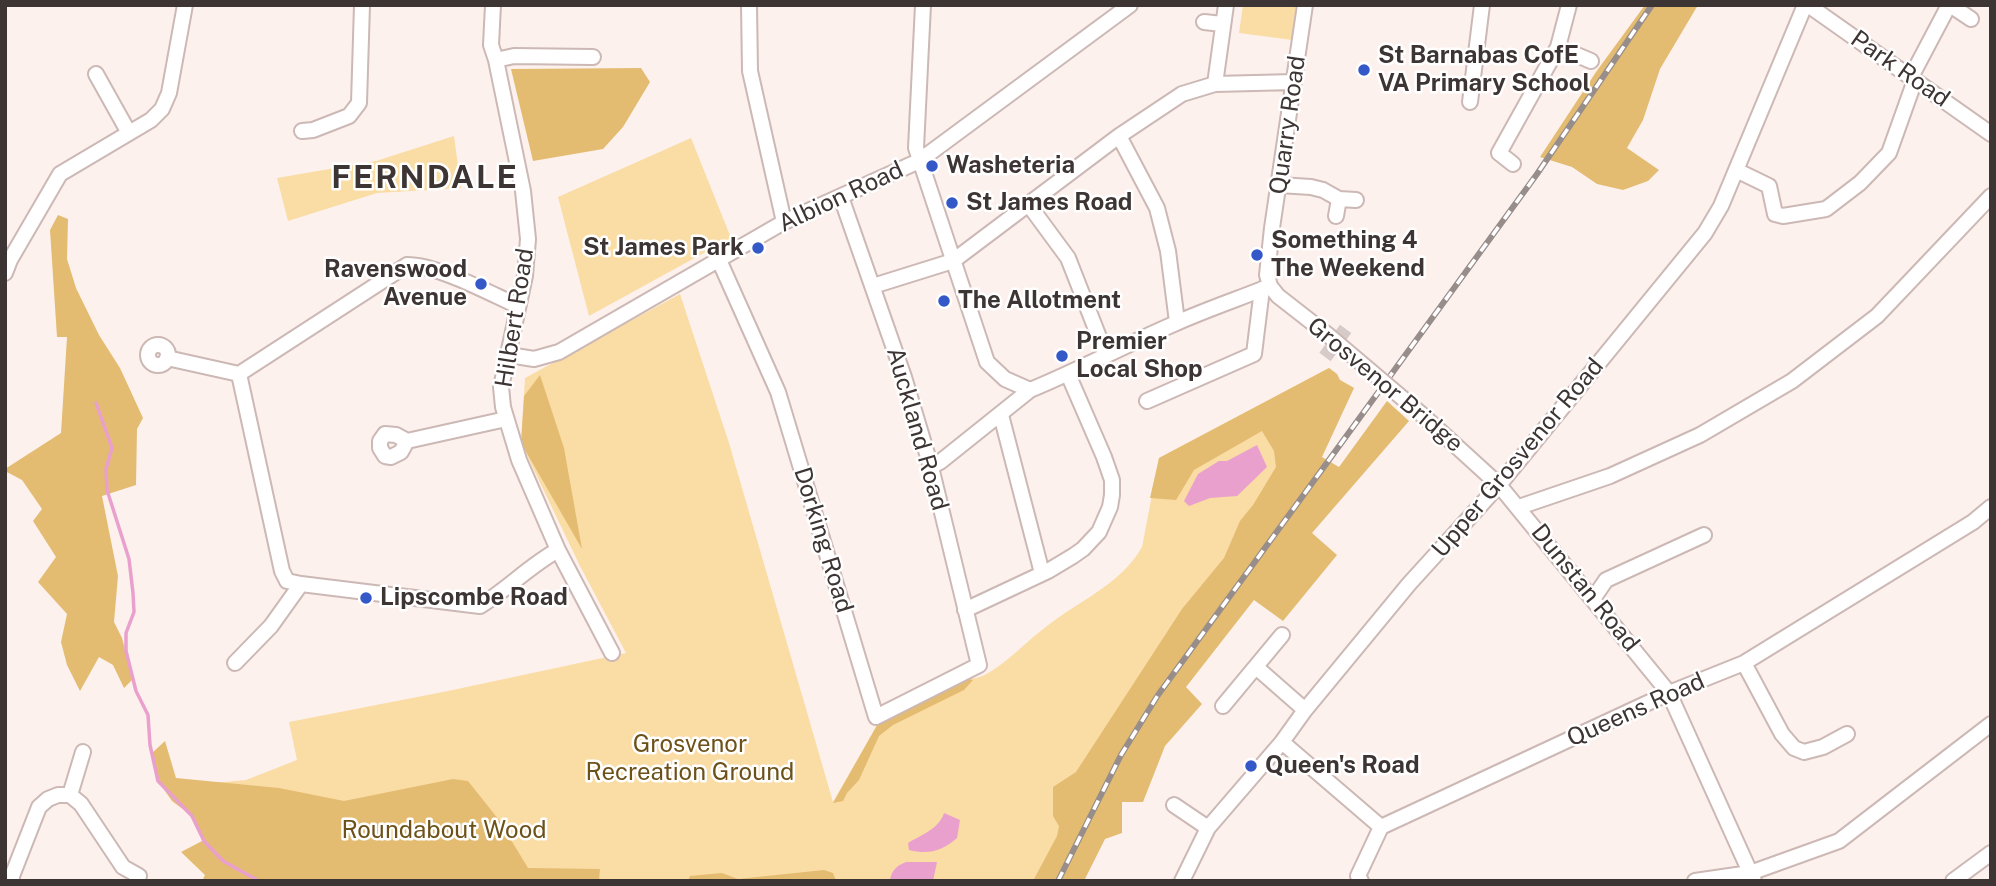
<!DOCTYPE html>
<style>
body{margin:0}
#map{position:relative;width:1996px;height:886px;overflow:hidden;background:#fdf1ee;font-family:"Public Sans",sans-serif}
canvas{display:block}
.frame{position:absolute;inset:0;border:7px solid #3d3534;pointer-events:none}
</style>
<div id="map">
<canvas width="1996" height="886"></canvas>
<div class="frame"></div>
</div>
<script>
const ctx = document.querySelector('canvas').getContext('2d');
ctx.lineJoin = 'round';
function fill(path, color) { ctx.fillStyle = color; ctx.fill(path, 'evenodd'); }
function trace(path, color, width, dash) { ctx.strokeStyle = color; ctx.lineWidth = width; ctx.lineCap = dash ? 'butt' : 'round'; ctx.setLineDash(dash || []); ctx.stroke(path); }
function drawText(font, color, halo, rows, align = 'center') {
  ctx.font = font + ' "Public Sans",sans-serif'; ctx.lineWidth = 5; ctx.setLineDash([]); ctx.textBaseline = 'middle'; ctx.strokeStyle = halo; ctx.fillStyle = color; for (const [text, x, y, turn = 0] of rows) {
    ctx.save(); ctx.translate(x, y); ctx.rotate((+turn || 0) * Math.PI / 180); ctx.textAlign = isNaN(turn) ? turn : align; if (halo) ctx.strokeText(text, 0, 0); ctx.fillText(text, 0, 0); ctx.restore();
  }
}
fill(new Path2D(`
 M 1243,5 L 1296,5 L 1292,40 L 1239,33 Z
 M 454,136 L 461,188 L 377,193 L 288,221 L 277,178 L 376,161 Z
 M 691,138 L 731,238 L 589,316 L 558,197 Z
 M 680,294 L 729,443 L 833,802 L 880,720 L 963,678 C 975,680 982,677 993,670 C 1012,658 1028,640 1047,626 C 1079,601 1121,584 1142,547 L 1159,458 L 1329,368 L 1337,374 L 1340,380 L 1354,388 L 1046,881 L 212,881 L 227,860 L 180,786 L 246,780 L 297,760 L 289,722 L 448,691 L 626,653 L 580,566 L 521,443 L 525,378 Z`), '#fadca5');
fill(new Path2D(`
 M 1645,5 L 1698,5 L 1660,69 L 1643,120 L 1627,148 L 1659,170 L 1648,181 L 1623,190 L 1597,184 L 1572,167 L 1540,157 L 1596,72 Z
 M 641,68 L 650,82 L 623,127 L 603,149 L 533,161 L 511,69 Z
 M 58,215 L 68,219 L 67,259 L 76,288 L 99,335 L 120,368 L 143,418 L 137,429 L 136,485 L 102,496 L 118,576 L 114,622 L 122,638 L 133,679 L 124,688 L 113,665 L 99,657 L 80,691 L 67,665 L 61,642 L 67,614 L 38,582 L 56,557 L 33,521 L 42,509 L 22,480 L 5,471 L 5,469 L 61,433 L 67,337 L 57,337 L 50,230 Z
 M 1329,368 L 1337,374 L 1340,380 L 1354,388 L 1322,457 L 1339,467 L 1387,401 L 1409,421 L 1312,533 L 1337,555 L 1283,621 L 1254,600 L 1186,687 L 1202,704 L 1165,746 L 1143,802 L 1122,802 L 1122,833 L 1105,839 L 1084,881 L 1033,881 L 1057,836 L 1059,826 L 1053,816 L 1053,787 L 1076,772 L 1182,609 L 1224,558 L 1240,521 L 1253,505 L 1276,467 L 1274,451 L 1262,431 L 1194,470 L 1176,500 L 1150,498 L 1159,458 Z
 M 540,375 L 564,448 L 582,549 L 521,443 L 524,396 Z
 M 963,678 L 973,680 L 964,690 L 893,725 L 879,736 L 859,780 L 847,793 L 843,801 L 833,803 L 880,720 Z
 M 165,741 L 176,778 L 279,788 L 344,801 L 453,779 L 468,781 L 499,820 L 528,868 L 600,869 L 599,881 L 202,881 L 205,875 L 181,852 L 204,840 L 192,816 L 172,801 L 158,781 L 151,754 Z
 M 824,870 L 833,873 L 836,881 L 688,881 L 690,876 L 722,873 L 738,879 Z`), '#e3bc72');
fill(new Path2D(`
 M 1257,445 L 1267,467 L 1237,496 L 1210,498 L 1189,506 L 1184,501 L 1198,474 L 1219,461 L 1227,461 Z
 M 944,813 L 960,820 L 957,838 C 942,851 929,855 909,850 L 908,843 C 921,835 939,829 944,813 Z
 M 906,862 L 937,862 L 933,881 L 890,881 C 891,870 897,866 906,862 Z`), '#e9a0cd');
trace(new Path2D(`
 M 96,403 L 112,448 L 106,469 L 107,490 L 129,559 L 133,593 L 134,612 L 126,633 L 126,651 L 136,691 L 148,715 L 150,745 L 158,781 L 192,816 L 204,841 L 223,861 L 259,881`), '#e9a0cd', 3.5);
trace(new Path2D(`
 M 1325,357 L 1347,327`), '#d7cbc9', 14, [14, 7]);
const minor = new Path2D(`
 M 493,5 L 491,45 L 496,60 L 523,191 L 528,239 L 525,276 L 501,387 L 503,407 L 519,460 L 558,550 L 612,653
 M 749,5 L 750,71 L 784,222
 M 923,5 L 916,148 L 987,362 L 1005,379 L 1030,390 C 1079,370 1125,345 1174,324 C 1205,310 1238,299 1270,286
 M 1305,5 L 1272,228 L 1267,275 L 1270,286 L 1278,296 L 1328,335
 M 1569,5 L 1558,47 L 1591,61
 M 1808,5 L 1991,134
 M 1950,5 L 1971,19
 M 1204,22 L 1222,24
 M 496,60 L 514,56 L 593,57
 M 96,74 L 129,133
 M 1911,77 L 1949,5
 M 1215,84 L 1226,5
 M 1470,102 L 1482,5
 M 302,131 L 313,130 L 349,116 L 359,103 L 362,5
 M 1119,136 L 1157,208 L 1168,251 L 1177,322
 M 1513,164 L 1499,153 L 1558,47
 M 1736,170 L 1769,186 L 1775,214 L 1783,216 L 1826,209 L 1860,183 L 1889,153 L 1915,80
 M 1279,185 L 1311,187 L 1323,190 L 1339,199 L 1356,200
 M 1029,205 L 1068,258 L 1106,355
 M 1336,216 L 1339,199
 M 719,260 L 778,392 L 876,717 L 979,665 L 931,467 L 904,377 L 841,197
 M 5,273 L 10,260 L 60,174 L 151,120 L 162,109 L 169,93 L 185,5
 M 873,286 L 953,261 L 1119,136 L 1182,94 L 1215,84 L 1294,82
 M 518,306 C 489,293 438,265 407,265 L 239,374 L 282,571 L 287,581 L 301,584 L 480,606 C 508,589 529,566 558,550
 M148 355a10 10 0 1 1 20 0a10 10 0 1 1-20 0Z
 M 509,355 L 534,359 L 559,352 L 784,222 L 919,161 L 1130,5
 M 167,358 L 239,374
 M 1147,401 L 1254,354 L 1262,289
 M 1420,413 L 1499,485 L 1669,693 L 1754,881
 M 1001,415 L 1042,573
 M 407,441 L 396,435 L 385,434 L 380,441 L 380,448 L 385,456 L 391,457 L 401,452 L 407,441 L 506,419
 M 931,467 L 940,462 L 1030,390
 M 1519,507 L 1610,476 L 1700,435 L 1792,381 L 1877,316 L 1991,196
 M 1593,599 L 1606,580 L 1704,535
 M 965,610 L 1048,571 L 1073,556 L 1083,549 L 1099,532 L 1110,507 L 1112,495 L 1112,480 L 1104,457 L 1068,374
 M 235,663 L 271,626 L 301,584
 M 1744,663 L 1782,734 L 1794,748 L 1804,752 L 1823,747 L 1847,734
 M 1256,667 L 1305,710
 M 1223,706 L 1282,635
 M 1282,742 L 1381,827 L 1669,693 L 1744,663 L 1973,522 L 1991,507
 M 70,795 L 83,752
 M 1174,805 L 1208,828
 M 12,881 L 12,876 L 39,807 L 48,799 L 58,795 L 70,795 L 81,804 L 123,867 L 139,876
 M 1182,881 L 1208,828 L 1282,742 L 1305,710 L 1409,584 L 1499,485 L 1705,233 L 1721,206 L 1805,5
 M 1361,881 L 1358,876 L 1381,827
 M 1695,881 L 1750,873 L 1839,841 L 1991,724
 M 1953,881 L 1991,853`);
trace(minor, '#ccb8b4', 18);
trace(minor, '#fff', 14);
const rail = new Path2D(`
 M 1058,881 L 1121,755 L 1158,695 L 1537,174 L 1652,5`);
trace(rail, '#978d8b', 6);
trace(rail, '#fff', 3.5, [10]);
const minorBridge = new Path2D(`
 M 1328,335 L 1420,413`);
trace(minorBridge, '#ccb8b4', 18, []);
trace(minorBridge, '#fff', 14);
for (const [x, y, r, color] of [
 [1364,70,7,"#3558c8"],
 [932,166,7,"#3558c8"],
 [952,203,7,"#3558c8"],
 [758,248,7,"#3558c8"],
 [1257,255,7,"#3558c8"],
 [481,284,7,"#3558c8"],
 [944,301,7,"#3558c8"],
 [1062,356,7,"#3558c8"],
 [366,598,7,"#3558c8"],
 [1251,766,7,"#3558c8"]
]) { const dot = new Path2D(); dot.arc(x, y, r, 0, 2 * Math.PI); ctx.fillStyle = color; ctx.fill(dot); trace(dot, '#fff', 2.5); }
drawText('bold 24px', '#3d3534', '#fff', [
 ["St Barnabas CofE",1378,56],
 ["VA Primary School",1378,84],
 ["Washeteria",946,166],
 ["St James Road",966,203],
 ["Something 4",1271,241],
 ["The Weekend",1271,269],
 ["St James Park",744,248,"right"],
 ["Ravenswood",467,270,"right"],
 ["Avenue",467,298,"right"],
 ["The Allotment",958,301],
 ["Premier",1076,342],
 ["Local Shop",1076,370],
 ["Lipscombe Road",380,598],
 ["Queen's Road",1265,766]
], 'left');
drawText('24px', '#3d3534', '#fff', [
 ["Park Road",1900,69,35],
 ["Quarry Road",1288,125,-82],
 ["Albion Road",841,197,-25],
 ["Hilbert Road",515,318,-81],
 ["Grosvenor Bridge",1385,385,40],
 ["Auckland Road",917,429,74],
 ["Upper Grosvenor Road",1518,458,-50],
 ["Dorking Road",823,540,73],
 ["Dunstan Road",1585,588,51],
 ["Queens Road",1636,710,-24]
]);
drawText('24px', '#6c5119', '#fff', [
 ["Grosvenor",690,745],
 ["Recreation Ground",690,773],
 ["Roundabout Wood",444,831]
]);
ctx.letterSpacing = '2px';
drawText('bold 32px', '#3d3534', '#fff', [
 ["FERNDALE",425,178]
]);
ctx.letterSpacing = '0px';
</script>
